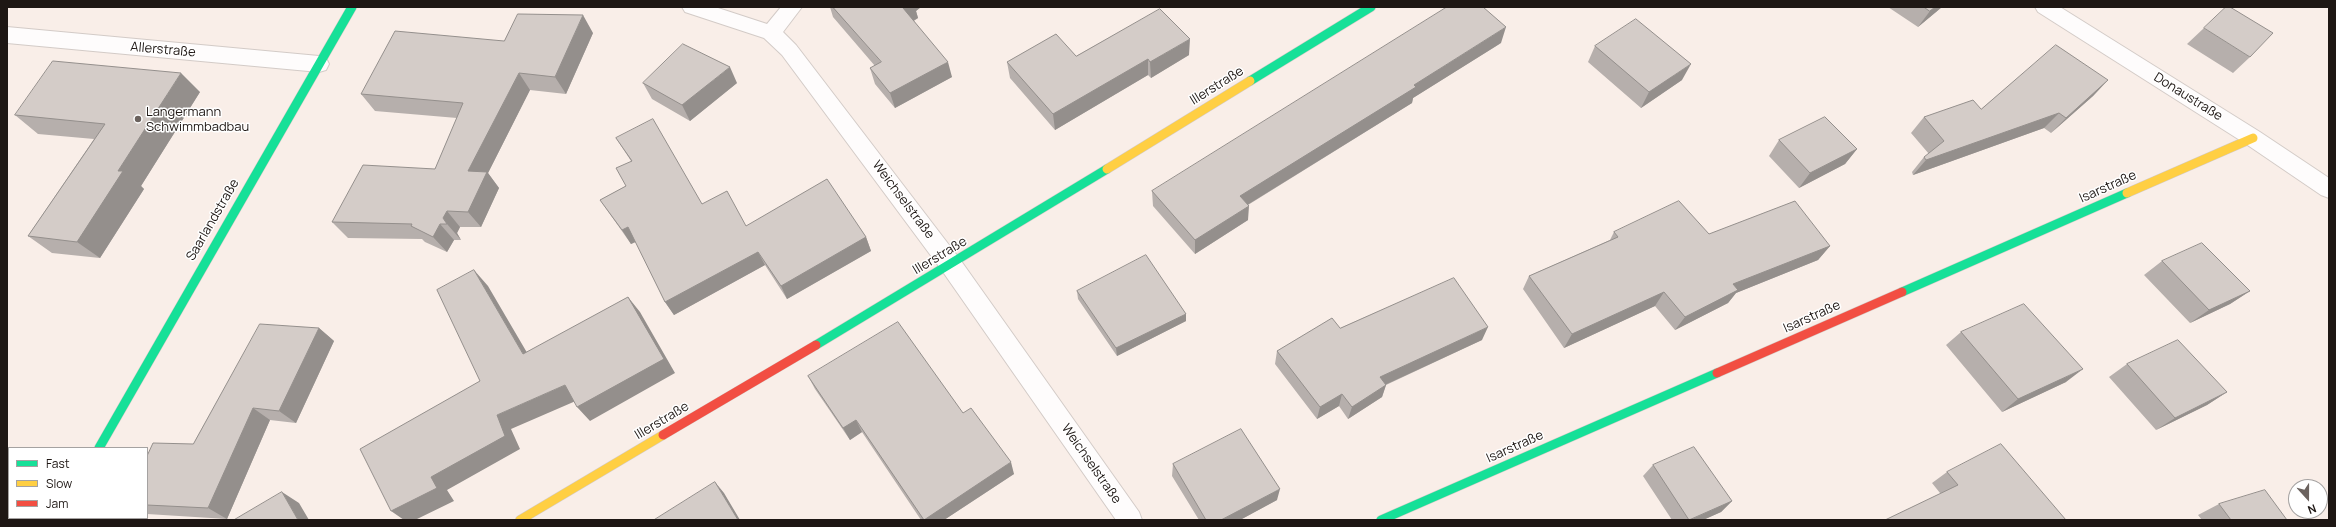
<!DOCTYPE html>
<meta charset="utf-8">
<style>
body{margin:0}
#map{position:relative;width:2336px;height:527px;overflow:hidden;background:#f9eee8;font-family:Manrope,sans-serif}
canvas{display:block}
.frame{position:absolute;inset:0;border:8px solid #1e1714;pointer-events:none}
.legend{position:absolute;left:8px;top:447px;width:140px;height:72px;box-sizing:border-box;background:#fff;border:1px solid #a5a2a1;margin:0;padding:5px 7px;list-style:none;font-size:12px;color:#1e1714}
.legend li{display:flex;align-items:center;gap:8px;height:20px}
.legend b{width:20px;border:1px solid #a5a2a1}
.north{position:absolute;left:2288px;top:479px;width:40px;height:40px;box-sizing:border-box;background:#fff;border:1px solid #a5a2a1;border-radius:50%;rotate:159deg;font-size:11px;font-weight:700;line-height:16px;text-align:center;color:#1e1714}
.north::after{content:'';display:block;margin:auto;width:14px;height:18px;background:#6b625e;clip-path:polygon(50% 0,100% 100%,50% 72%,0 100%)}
</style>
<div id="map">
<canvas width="2336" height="527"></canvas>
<div class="frame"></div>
<ul class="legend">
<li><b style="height:5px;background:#16e098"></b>Fast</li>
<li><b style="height:5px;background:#ffcf43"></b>Slow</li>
<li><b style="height:5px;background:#f24e42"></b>Jam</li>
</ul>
<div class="north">N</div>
</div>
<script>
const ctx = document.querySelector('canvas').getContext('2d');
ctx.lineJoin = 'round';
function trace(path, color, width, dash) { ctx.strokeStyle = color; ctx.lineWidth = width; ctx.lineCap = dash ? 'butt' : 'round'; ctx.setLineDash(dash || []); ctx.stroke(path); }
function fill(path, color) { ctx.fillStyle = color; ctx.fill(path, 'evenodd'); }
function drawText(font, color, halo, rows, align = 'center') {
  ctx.font = font + ' Manrope,sans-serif'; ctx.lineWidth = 3; ctx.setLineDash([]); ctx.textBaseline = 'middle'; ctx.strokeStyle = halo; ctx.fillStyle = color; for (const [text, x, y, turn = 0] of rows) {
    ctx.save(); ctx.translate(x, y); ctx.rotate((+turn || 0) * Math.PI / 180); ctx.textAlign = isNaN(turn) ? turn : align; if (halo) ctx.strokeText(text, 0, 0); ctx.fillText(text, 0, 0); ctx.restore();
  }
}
const street = new Path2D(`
 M 682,7 L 715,7 L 767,24 L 781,7 L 802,7 L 783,32 L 796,45 L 959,258 L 1139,512 L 1142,520 L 1116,520 L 943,272 L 782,55 L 764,38 L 685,12 Z
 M 2035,7 L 2060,7 L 2260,132 L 2329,178 L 2329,198 L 2321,195 L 2246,144 L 2038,12 Z
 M 7,27 L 319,56 L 326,58 L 329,64 L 326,70 L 319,72 L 7,43 Z`);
const fast = new Path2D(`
 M 1250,81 L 1371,7
 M 1902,292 L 2127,193
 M 816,345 L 1107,169
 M 99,448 L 352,7
 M 58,520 L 60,518
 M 1381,520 L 1717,373`);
const slow = new Path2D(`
 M 1107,169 L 1250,81
 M 2127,193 L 2253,138
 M 520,520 L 663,435`);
const jam = new Path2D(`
 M 1717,373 L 1902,292
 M 663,435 L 816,345`);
trace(street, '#d3cbc7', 2);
trace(fast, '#d3cbc7', 10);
trace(slow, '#d3cbc7', 10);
trace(jam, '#d3cbc7', 10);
fill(street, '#fefcfc');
trace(fast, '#16e098', 9);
trace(slow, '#ffcf43', 9);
trace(jam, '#f24e42', 9);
fill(new Path2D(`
 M 830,7 L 921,7 L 916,11 L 918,18 L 914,21 L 952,77 L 895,108 L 875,84 L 870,68 L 875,66 L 833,17 Z
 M 1888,7 L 1942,7 L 1918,27 Z
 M 2204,28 L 2250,57 L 2233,73 L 2187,44 Z
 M 593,33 L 566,94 L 530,90 L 488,173 L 499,188 L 481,227 L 460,227 L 457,233 L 461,240 L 454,240 L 447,252 L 425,242 L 422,239 L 348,238 L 332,222 L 435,169 L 457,118 L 375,111 L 361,94 L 504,41 Z
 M 1501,43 L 1413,98 L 1412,103 L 1248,205 L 1248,220 L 1195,254 L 1153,206 L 1152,191 Z
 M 1595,46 L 1682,80 L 1641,108 L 1588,62 Z
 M 1189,55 L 1151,78 L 1148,75 L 1055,130 L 1010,78 L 1007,62 L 1076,56 Z
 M 2108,80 L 2093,96 L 2051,133 L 2044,128 L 1913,175 L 1912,172 L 1924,157 L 1929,154 L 1911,133 L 1924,117 L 1981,109 Z
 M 643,83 L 737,83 L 690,121 L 652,99 Z
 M 200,92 L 141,186 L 144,189 L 100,258 L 52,253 L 28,236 L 94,139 L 38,134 L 15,115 Z
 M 616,138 L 702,204 L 746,226 L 866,237 L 871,251 L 787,299 L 765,265 L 674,315 L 665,302 L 636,242 L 631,244 L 600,200 L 626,186 L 631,161 Z
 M 1779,140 L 1857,149 L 1845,164 L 1799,188 L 1769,156 Z
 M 1614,232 L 1709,234 L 1830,246 L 1818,260 L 1736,293 L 1728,303 L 1675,330 L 1655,306 L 1564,348 L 1523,289 L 1529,276 L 1610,240 Z
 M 2162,261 L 2250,291 L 2230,304 L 2190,323 L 2144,275 Z
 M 1077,291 L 1186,314 L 1186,321 L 1117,356 L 1078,299 Z
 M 319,328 L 334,341 L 296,423 L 270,420 L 227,519 L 147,514 L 147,456 L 193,444 Z
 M 1340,328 L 1482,340 L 1386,385 L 1382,397 L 1348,419 L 1339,406 L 1317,419 L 1275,364 L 1277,351 Z
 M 1961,332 L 2066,382 L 2002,412 L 1946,345 Z
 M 2127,364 L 2227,392 L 2207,405 L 2156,430 L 2109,377 Z
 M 808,376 L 963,413 L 1014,474 L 944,520 L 921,520 L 862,432 L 850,440 L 815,389 Z
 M 1173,464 L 1277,500 L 1240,520 L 1199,520 L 1172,476 Z
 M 1653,465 L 1732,501 L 1721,512 L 1703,520 L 1672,520 L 1643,476 Z
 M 1947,472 L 2066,520 L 1940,493 L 1932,483 Z
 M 2219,504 L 2287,520 L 2202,520 L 2198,515 Z`), '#b6afac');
fill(new Path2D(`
 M 905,7 L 921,7 L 916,11 L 918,18 L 907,24 L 903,8 Z
 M 1935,7 L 1942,7 L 1918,27 L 1930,11 Z
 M 583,15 L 593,33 L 566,94 L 555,77 Z
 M 1506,27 L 1501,43 L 1413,98 L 1412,103 L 1239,210 L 1240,196 L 1414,85 Z
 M 1190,39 L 1189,55 L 1151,78 L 1150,62 Z
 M 1148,59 L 1148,75 L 1055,130 L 1053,114 Z
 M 948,62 L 952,77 L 895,108 L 890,93 Z
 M 1691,64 L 1682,80 L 1641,108 L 1649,92 Z
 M 730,67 L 737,83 L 690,121 L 682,105 Z
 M 181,73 L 200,92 L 141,186 L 144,189 L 100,258 L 77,242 L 118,171 Z
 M 519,73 L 530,90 L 488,173 L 499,188 L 481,227 L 468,212 L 468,171 Z
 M 2108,80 L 2093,96 L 2051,133 L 2066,118 Z
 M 2059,113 L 2044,128 L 1913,175 L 1926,160 Z
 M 1857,149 L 1845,164 L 1799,188 L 1810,173 Z
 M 1249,206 L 1248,220 L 1195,254 L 1195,240 Z
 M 447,211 L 460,227 L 457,233 L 461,240 L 447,224 L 443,218 Z
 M 440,224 L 454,240 L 447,252 L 433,237 Z
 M 628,227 L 637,241 L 631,244 L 622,230 Z
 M 866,237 L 871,251 L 787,299 L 781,286 Z
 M 1830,246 L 1818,260 L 1736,293 L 1728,303 L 1675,330 L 1685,317 L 1733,284 Z
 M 758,252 L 765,265 L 674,315 L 665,302 Z
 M 474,270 L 488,286 L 536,368 L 523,354 Z
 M 2250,291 L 2230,304 L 2190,323 L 2209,310 Z
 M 1664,292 L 1655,306 L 1564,348 L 1572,334 Z
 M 628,297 L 640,312 L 675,373 L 590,421 L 577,407 Z
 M 1186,314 L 1186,321 L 1117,356 L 1116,348 Z
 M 1488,327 L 1482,340 L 1376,389 L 1380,377 Z
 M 319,328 L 334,341 L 296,423 L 279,411 Z
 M 2083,369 L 2066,382 L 2002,412 L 2018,399 Z
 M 565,385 L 578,400 L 511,429 L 520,449 L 447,490 L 454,501 L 415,520 L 404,520 L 391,511 L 431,477 L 497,415 Z
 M 1386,385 L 1382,397 L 1348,419 L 1352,407 Z
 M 2227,392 L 2207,405 L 2156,430 L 2175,418 Z
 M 1342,394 L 1339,406 L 1317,419 L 1320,407 Z
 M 253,408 L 270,420 L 227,519 L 208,508 Z
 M 856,420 L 862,432 L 850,440 L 843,428 Z
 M 1011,462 L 1014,474 L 944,520 L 924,520 Z
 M 715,482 L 724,493 L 740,520 L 738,520 Z
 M 1280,489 L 1277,500 L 1240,520 L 1221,520 Z
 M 282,492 L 299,503 L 309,520 L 298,520 Z
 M 1732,501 L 1721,512 L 1703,520 L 1690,520 Z`), '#948f8c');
const building = new Path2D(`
 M 833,7 L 905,7 L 903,8 L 948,62 L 890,93 L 870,68 L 881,62 Z
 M 1447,7 L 1483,7 L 1506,27 L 1414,85 L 1416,87 L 1240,196 L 1249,206 L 1195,240 L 1152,191 Z
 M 1924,7 L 1935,7 L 1930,11 Z
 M 2226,7 L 2230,7 L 2273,33 L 2250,57 L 2204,28 Z
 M 1160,9 L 1190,39 L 1150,62 L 1148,59 L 1053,114 L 1007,62 L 1056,34 L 1076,56 Z
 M 518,14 L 583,15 L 555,77 L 519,73 L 468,171 L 487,172 L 468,212 L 447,211 L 443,218 L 447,224 L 440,224 L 433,237 L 411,226 L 412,224 L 332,222 L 363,165 L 435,169 L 463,103 L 361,94 L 395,31 L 504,41 Z
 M 1636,19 L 1691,64 L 1649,92 L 1595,46 Z
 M 683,44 L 730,67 L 682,105 L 643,83 Z
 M 2056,45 L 2108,80 L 2066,118 L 2059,113 L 1926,160 L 1924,157 L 1944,141 L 1924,117 L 1973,100 L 1981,109 Z
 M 53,61 L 181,73 L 118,171 L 123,171 L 77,242 L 28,236 L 105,124 L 15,115 Z
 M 1825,117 L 1857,149 L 1810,173 L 1779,140 Z
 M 653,119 L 702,204 L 727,191 L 746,226 L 827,179 L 866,237 L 781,286 L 758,252 L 665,302 L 628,227 L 622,230 L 600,200 L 626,186 L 616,168 L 632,161 L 616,138 Z
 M 1679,201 L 1709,234 L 1795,201 L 1830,246 L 1733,284 L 1738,290 L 1685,317 L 1664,292 L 1572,334 L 1529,276 L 1618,237 L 1614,232 Z
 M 2202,243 L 2250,291 L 2209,310 L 2162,261 Z
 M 1146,255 L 1186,314 L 1116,348 L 1077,291 Z
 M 474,270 L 523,354 L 628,297 L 664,359 L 577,407 L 565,385 L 497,415 L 505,436 L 431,477 L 437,488 L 391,511 L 360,449 L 480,381 L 437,290 Z
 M 1454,278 L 1488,327 L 1380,377 L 1386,385 L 1352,407 L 1342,394 L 1320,407 L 1277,351 L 1332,318 L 1340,328 Z
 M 2024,304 L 2083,369 L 2018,399 L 1961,332 Z
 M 898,322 L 963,413 L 971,408 L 1011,462 L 924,520 L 856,420 L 843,428 L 808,376 Z
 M 260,324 L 319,328 L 279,411 L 253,408 L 208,508 L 147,505 L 147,456 L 153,443 L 193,444 Z
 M 2178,340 L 2227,392 L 2175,418 L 2127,364 Z
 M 1241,429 L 1280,489 L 1221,520 L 1206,520 L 1173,464 Z
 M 2001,444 L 2066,520 L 1885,520 L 1958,485 L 1947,472 Z
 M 1694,447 L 1732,501 L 1689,520 L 1653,465 Z
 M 715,482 L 738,520 L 654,520 Z
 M 2265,490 L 2287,520 L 2231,520 L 2219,504 Z
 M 282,492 L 298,520 L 234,520 Z`);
fill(building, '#d4ccc8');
trace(building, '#948f8c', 1);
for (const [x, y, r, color] of [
 [138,119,4,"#6b625e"]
]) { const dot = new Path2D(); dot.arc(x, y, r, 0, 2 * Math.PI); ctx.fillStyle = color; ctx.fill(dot); trace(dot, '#fff', 1.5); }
drawText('13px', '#1e1714', '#fff', [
 ["Allerstraße",163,50,5],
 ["Illerstraße",1217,86,-32],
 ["Donaustraße",2188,97,32],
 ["Isarstraße",2108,187,-24],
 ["Weichselstraße",903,200,53],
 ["Saarlandstraße",213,220,-60],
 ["Illerstraße",940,256,-31],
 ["Isarstraße",1812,317,-24],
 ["Illerstraße",662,421,-31],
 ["Isarstraße",1515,447,-24],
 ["Weichselstraße",1091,464,55]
]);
drawText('13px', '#1e1714', '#fff', [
 ["Langermann",146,112],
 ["Schwimmbadbau",146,127]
], 'left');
</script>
